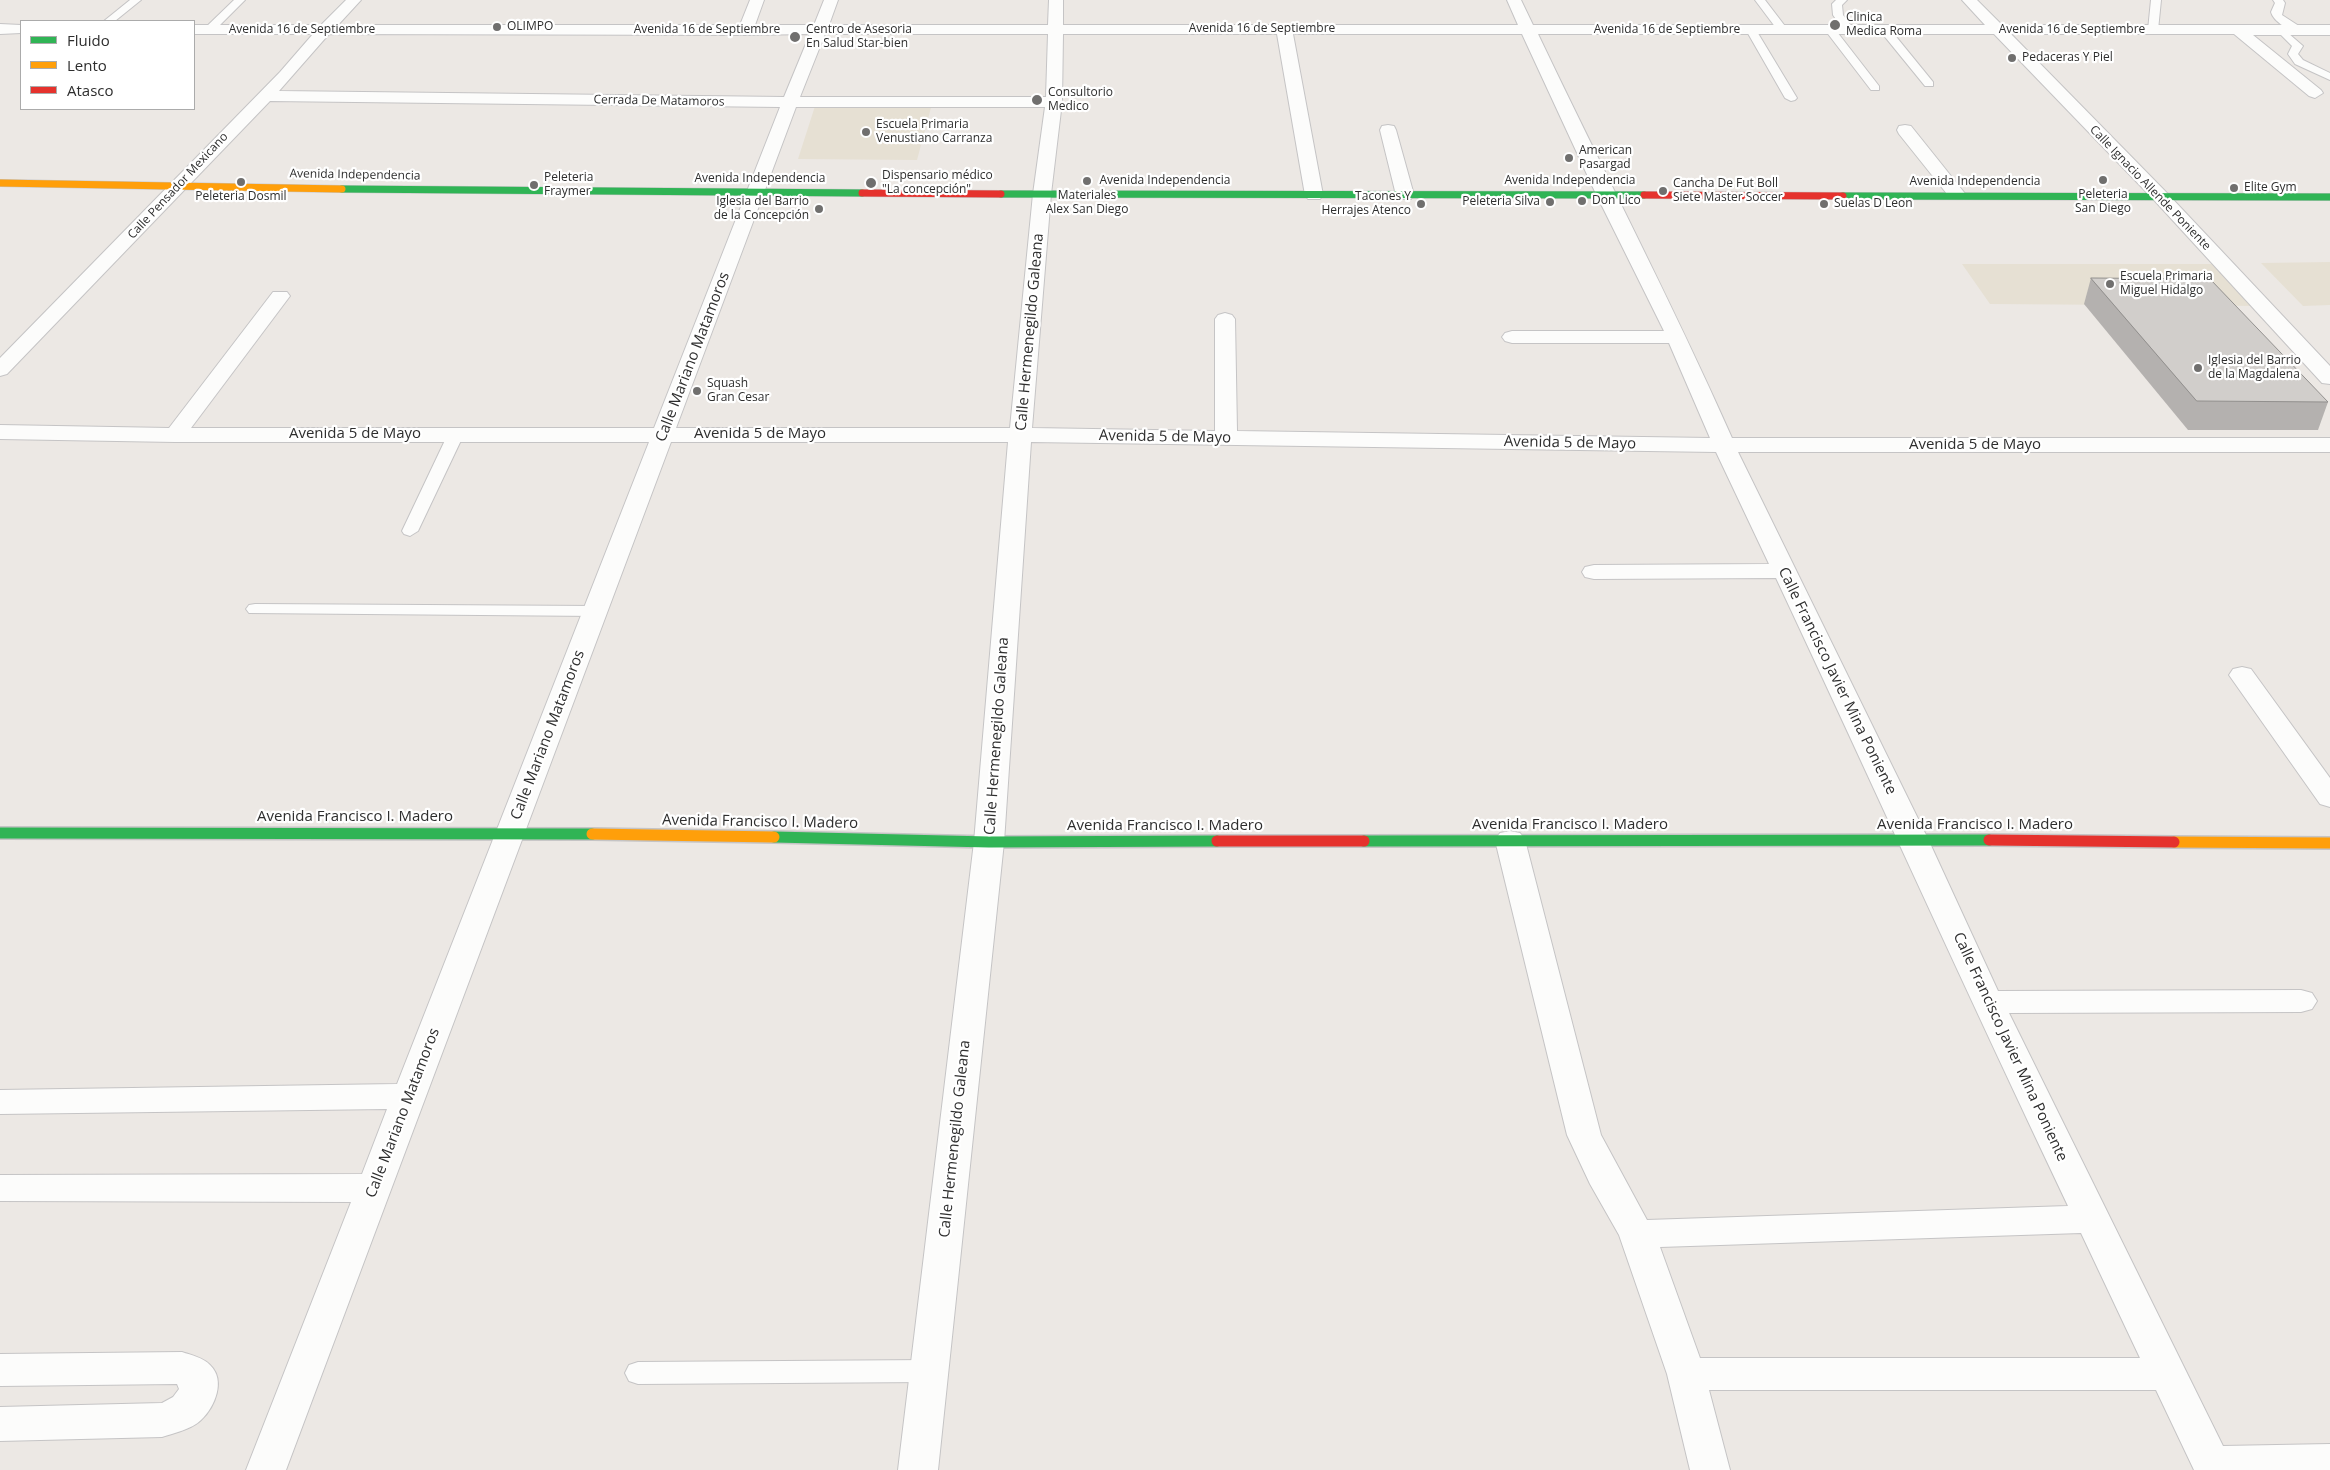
<!DOCTYPE html>
<meta charset="utf-8">
<style>
body{margin:0}
#map{position:relative;width:2330px;height:1470px;overflow:hidden;background:#ece8e4;font-family:"Open Sans",sans-serif}
canvas{display:block}
.legend{position:absolute;left:20px;top:20px;width:175px;height:90px;box-sizing:border-box;background:#fff;border:1px solid #ababab;margin:0;padding:6px 9px;list-style:none;font-size:15px;color:#2e2e2e}
.legend li{display:flex;align-items:center;gap:10px;height:25px}
.legend b{width:25px;border:1px solid #ababab}
</style>
<div id="map">
<canvas width="2330" height="1470"></canvas>
<ul class="legend">
<li><b style="height:6px;background:#30b455"></b>Fluido</li>
<li><b style="height:6px;background:#ff9f0a"></b>Lento</li>
<li><b style="height:6px;background:#e5322d"></b>Atasco</li>
</ul>
</div>
<script>
const ctx = document.querySelector('canvas').getContext('2d');
ctx.lineJoin = 'round';
function fill(path, color) { ctx.fillStyle = color; ctx.fill(path, 'evenodd'); }
function trace(path, color, width, dash) { ctx.strokeStyle = color; ctx.lineWidth = width; ctx.lineCap = dash ? 'butt' : 'round'; ctx.setLineDash(dash || []); ctx.stroke(path); }
function drawText(font, color, halo, rows, align = 'center') {
  ctx.font = font + ' "Open Sans",sans-serif'; ctx.lineWidth = 4.5; ctx.setLineDash([]); ctx.textBaseline = 'middle'; ctx.strokeStyle = halo; ctx.fillStyle = color; for (const [text, x, y, turn = 0] of rows) {
    ctx.save(); ctx.translate(x, y); ctx.rotate((+turn || 0) * Math.PI / 180); ctx.textAlign = isNaN(turn) ? turn : align; if (halo) ctx.strokeText(text, 0, 0); ctx.fillText(text, 0, 0); ctx.restore();
  }
}
fill(new Path2D(`
 M 816,103 L 932,104 L 917,160 L 798,159 Z
 M 2330,262 L 2330,305 L 2303,306 L 2261,263 Z
 M 1962,264 L 2224,264 L 2266,306 L 1990,304 Z`), '#e6e0d3');
const lane = new Path2D(`
 M 130,0 L 141,0 L 115,21 L 104,21 Z
 M 234,0 L 245,0 L 213,32 L 205,32 L 205,28 Z
 M 1755,0 L 1765,0 L 1788,30 L 1787,32 L 1779,32 Z
 M 1836,0 L 1847,0 L 1842,5 L 1843,15 L 1854,30 L 1853,32 L 1845,32 L 1833,15 L 1832,4 Z
 M 2151,0 L 2161,0 L 2158,30 L 2153,33 L 2148,30 Z
 M 2273,0 L 2283,0 L 2285,3 L 2282,15 L 2302,28 L 2302,32 C 2292,34 2273,21 2271,12 L 2275,3 Z
 M 1751,27 L 1756,30 L 1797,98 L 1795,100 L 1791,101 L 1785,98 L 1746,30 Z
 M 1830,27 L 1834,28 L 1879,86 L 1879,90 L 1871,90 L 1825,30 Z
 M 1885,27 L 1889,28 L 1933,82 L 1933,86 L 1925,86 L 1881,32 L 1880,30 Z
 M 2281,27 L 2303,46 L 2298,54 L 2303,60 L 2330,73 L 2330,80 L 2295,64 L 2288,54 L 2292,46 L 2276,30 Z
 M 456,429 L 464,434 L 418,531 L 410,536 L 404,534 L 402,531 L 448,434 Z
 M 255,604 L 596,606 L 602,607 L 605,611 L 602,615 L 596,616 L 249,613 L 246,609 L 249,605 Z
 M 929,1360 L 938,1363 L 942,1371 L 938,1379 L 929,1382 L 638,1384 L 629,1381 L 625,1373 L 629,1365 L 638,1362 Z`);
const street = new Path2D(`
 M 346,0 L 361,0 L 338,25 L 740,25 L 750,0 L 764,0 L 755,25 L 814,25 L 824,0 L 838,0 L 829,25 L 1048,25 L 1049,0 L 1063,0 L 1063,25 L 1518,25 L 1507,0 L 1521,0 L 1533,25 L 1985,25 L 1962,0 L 1977,0 L 2002,25 L 2330,25 L 2330,35 L 2253,35 L 2321,90 L 2323,93 L 2315,98 L 2309,96 L 2234,34 L 2011,34 L 2166,192 L 2330,366 L 2330,384 L 2322,383 L 2154,200 L 1994,34 L 1538,34 C 1602,169 1672,302 1732,438 L 2330,438 L 2330,452 L 1738,452 L 1928,839 L 1998,991 L 2301,990 L 2312,993 L 2317,1001 L 2312,1009 L 2301,1012 L 2009,1013 L 2223,1446 L 2330,1444 L 2330,1470 L 2194,1470 L 2156,1390 L 1709,1390 L 1730,1470 L 1690,1470 L 1667,1374 L 1619,1235 L 1590,1184 L 1567,1135 L 1495,840 L 1500,833 L 1510,831 L 1520,833 L 1525,840 L 1601,1135 L 1647,1220 L 2068,1206 C 1969,998 1874,787 1776,578 L 1594,579 L 1585,577 L 1582,572 L 1585,567 L 1594,565 L 1769,564 L 1716,452 L 1031,442 L 1004,842 L 938,1470 L 898,1470 L 974,842 L 1008,442 L 671,442 L 286,1470 L 246,1470 L 351,1202 L 0,1201 L 0,1175 L 362,1174 L 387,1109 L 0,1114 L 0,1090 L 397,1084 L 649,442 L 175,442 L 0,439 L 0,425 L 169,428 L 273,292 L 287,292 L 290,296 L 191,428 L 654,428 L 780,107 L 270,101 L 7,374 L 0,376 L 0,358 L 280,72 L 313,34 L 194,34 L 194,25 L 321,25 ZM 329,34 L 746,35 L 810,34 L 784,97 L 279,91 ZM 825,34 L 1048,34 L 1046,97 L 800,97 ZM 1063,34 L 1277,34 L 1305,195 L 1308,199 L 1320,199 L 1323,195 L 1293,34 L 1522,34 L 1596,194 L 1664,331 L 1512,331 L 1505,333 L 1502,337 L 1505,341 L 1512,343 L 1669,343 L 1710,438 L 1237,431 L 1235,319 L 1232,315 L 1225,313 L 1218,315 L 1215,319 L 1215,431 L 1032,428 L 1051,194 L 1062,102 ZM 796,107 L 1045,107 L 1033,194 L 1010,428 L 676,428 ZM 2081,1233 L 2140,1358 L 1700,1358 L 1660,1247 Z
 M 0,24 L 21,25 L 21,33 L 0,34 Z
 M 1388,125 L 1394,126 L 1396,130 L 1414,195 L 1411,199 L 1399,199 L 1396,195 L 1380,130 L 1382,126 Z
 M 1905,125 L 1911,126 L 1963,191 L 1966,195 L 1963,199 L 1951,199 L 1899,134 L 1897,130 L 1899,126 Z
 M 2242,667 L 2251,669 L 2330,778 L 2330,807 L 2320,804 L 2229,675 L 2233,669 Z
 M 182,1352 C 191,1355 204,1358 210,1365 C 226,1380 215,1407 201,1420 C 192,1429 174,1433 162,1437 L 0,1441 L 0,1407 L 162,1403 L 173,1397 L 179,1389 L 177,1384 L 0,1386 L 0,1354 Z`);
const fastFar1 = new Path2D(`
 M 342,189 L 862,193
 M 1001,194 L 1644,195
 M 1843,196 L 2330,197`);
const fast = new Path2D(`
 M 0,833 L 592,834
 M 774,837 L 989,842 L 1217,841
 M 1364,841 L 1989,840`);
const slowFar1 = new Path2D(`
 M 0,183 L 342,189`);
const slow = new Path2D(`
 M 592,834 L 774,837
 M 2174,842 L 2330,843`);
const jamFar1 = new Path2D(`
 M 862,193 L 1001,194
 M 1644,195 L 1843,196`);
const jam = new Path2D(`
 M 1989,840 L 2174,842
 M 1217,841 L 1364,841`);
trace(lane, '#c5c4c5', 2);
trace(street, '#c5c4c5', 2);
trace(fastFar1, '#c5c4c5', 8);
trace(fast, '#c5c4c5', 14);
trace(slowFar1, '#c5c4c5', 8);
trace(slow, '#c5c4c5', 14);
trace(jamFar1, '#c5c4c5', 8);
trace(jam, '#c5c4c5', 14);
fill(lane, '#fcfcfb');
fill(street, '#fcfcfb');
trace(fastFar1, '#30b455', 7);
trace(fast, '#30b455', 11);
trace(slowFar1, '#ff9f0a', 7);
trace(slow, '#ff9f0a', 11);
trace(jamFar1, '#e5322d', 7);
trace(jam, '#e5322d', 11);
fill(new Path2D(`
 M 2091,278 L 2328,402 L 2318,430 L 2188,430 L 2084,304 Z`), '#b4b1af');
const building = new Path2D(`
 M 2091,278 L 2210,279 L 2328,402 L 2197,401 Z`);
fill(building, '#d1cecb');
trace(building, '#92908e', 1);
for (const [x, y, r, color] of [
 [1835,25,6,"#706f6e"],
 [497,27,5,"#706f6e"],
 [795,37,6,"#706f6e"],
 [2012,58,5,"#706f6e"],
 [1037,100,6,"#706f6e"],
 [866,132,5,"#706f6e"],
 [1569,158,5,"#706f6e"],
 [2103,180,5,"#706f6e"],
 [1087,181,5,"#706f6e"],
 [241,182,5,"#706f6e"],
 [871,183,6,"#706f6e"],
 [534,185,5,"#706f6e"],
 [2234,188,5,"#706f6e"],
 [1663,191,5,"#706f6e"],
 [1582,201,5,"#706f6e"],
 [1550,202,5,"#706f6e"],
 [1421,204,5,"#706f6e"],
 [1824,204,5,"#706f6e"],
 [819,209,5,"#706f6e"],
 [2110,284,5,"#706f6e"],
 [2198,368,5,"#706f6e"],
 [697,391,5,"#706f6e"]
]) { const dot = new Path2D(); dot.arc(x, y, r, 0, 2 * Math.PI); ctx.fillStyle = color; ctx.fill(dot); trace(dot, '#fff', 2); }
drawText('12px', '#2e2e2e', '#fff', [
 ["Clinica",1846,18],
 ["Medica Roma",1846,32],
 ["OLIMPO",507,27],
 ["Centro de Asesoria",806,30],
 ["En Salud Star-bien",806,44],
 ["Pedaceras Y Piel",2022,58],
 ["Consultorio",1048,93],
 ["Medico",1048,107],
 ["Escuela Primaria",876,125],
 ["Venustiano Carranza",876,139],
 ["American",1579,151],
 ["Pasargad",1579,165],
 ["Dispensario médico",882,176],
 ["\"La concepción\"",882,190],
 ["Peleteria",544,178],
 ["Fraymer",544,192],
 ["Cancha De Fut Boll",1673,184],
 ["Siete Master Soccer",1673,198],
 ["Elite Gym",2244,188],
 ["Peleteria",2103,195,"center"],
 ["San Diego",2103,209,"center"],
 ["Materiales",1087,196,"center"],
 ["Alex San Diego",1087,210,"center"],
 ["Peleteria Dosmil",241,197,"center"],
 ["Tacones Y",1411,197,"right"],
 ["Herrajes Atenco",1411,211,"right"],
 ["Don Lico",1592,201],
 ["Iglesia del Barrio",809,202,"right"],
 ["de la Concepción",809,216,"right"],
 ["Peleteria Silva",1540,202,"right"],
 ["Suelas D Leon",1834,204],
 ["Escuela Primaria",2120,277],
 ["Miguel Hidalgo",2120,291],
 ["Iglesia del Barrio",2208,361],
 ["de la Magdalena",2208,375],
 ["Squash",707,384],
 ["Gran Cesar",707,398]
], 'left');
drawText('12px', '#2e2e2e', '#fff', [
 ["Avenida 16 de Septiembre",1262,29],
 ["Avenida 16 de Septiembre",302,30],
 ["Avenida 16 de Septiembre",707,30],
 ["Avenida 16 de Septiembre",1667,30],
 ["Avenida 16 de Septiembre",2072,30],
 ["Cerrada De Matamoros",659,101,1],
 ["Avenida Independencia",355,175,1],
 ["Avenida Independencia",760,179],
 ["Avenida Independencia",1165,181],
 ["Avenida Independencia",1570,181],
 ["Avenida Independencia",1975,182],
 ["Calle Pensador Mexicano",178,186,-47],
 ["Calle Ignacio Allende Poniente",2150,188,46]
]);
drawText('15px', '#2e2e2e', '#fff', [
 ["Calle Hermenegildo Galeana",1030,332,-85],
 ["Calle Mariano Matamoros",693,357,-69],
 ["Avenida 5 de Mayo",355,434],
 ["Avenida 5 de Mayo",760,434],
 ["Avenida 5 de Mayo",1165,437,1],
 ["Avenida 5 de Mayo",1570,443,1],
 ["Avenida 5 de Mayo",1975,445],
 ["Calle Francisco Javier Mina Poniente",1837,681,64],
 ["Calle Mariano Matamoros",548,735,-69],
 ["Calle Hermenegildo Galeana",997,736,-86],
 ["Avenida Francisco I. Madero",355,817],
 ["Avenida Francisco I. Madero",760,822,1],
 ["Avenida Francisco I. Madero",1570,825],
 ["Avenida Francisco I. Madero",1975,825],
 ["Avenida Francisco I. Madero",1165,826],
 ["Calle Francisco Javier Mina Poniente",2010,1047,65],
 ["Calle Mariano Matamoros",403,1113,-69],
 ["Calle Hermenegildo Galeana",955,1139,-84]
]);
</script>
